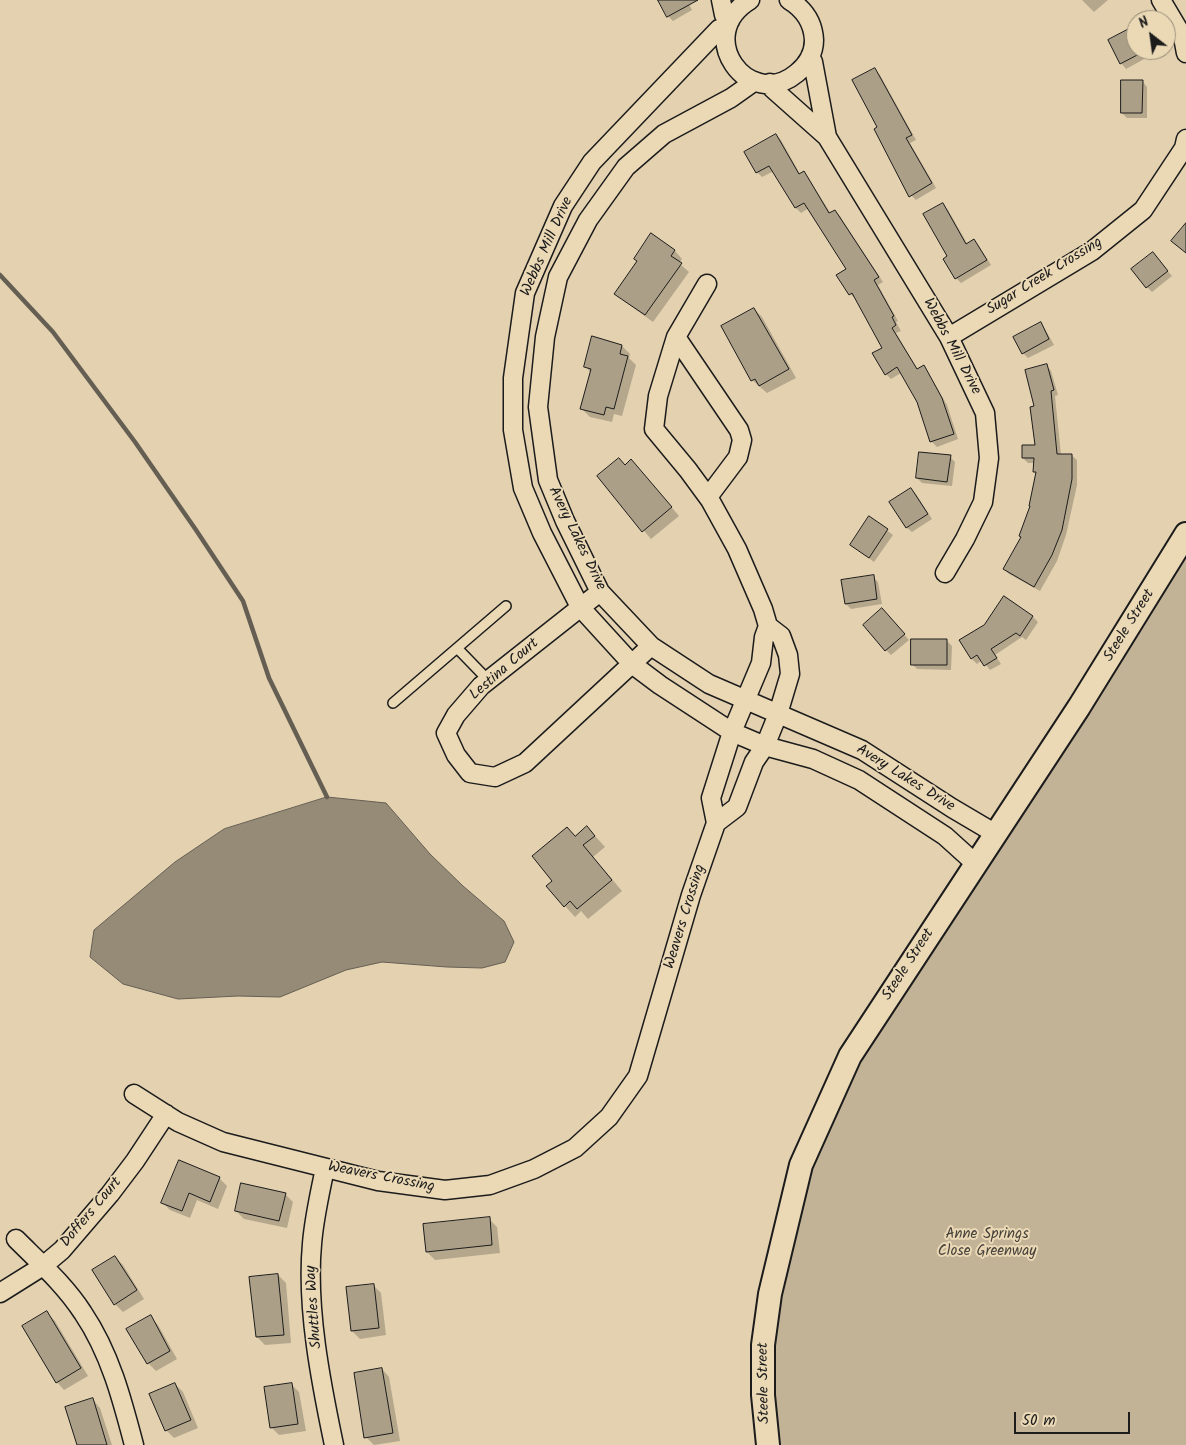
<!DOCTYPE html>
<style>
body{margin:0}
#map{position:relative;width:1186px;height:1445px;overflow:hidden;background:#e3d1b0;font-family:Kalam,sans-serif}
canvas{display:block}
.north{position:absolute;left:1126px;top:10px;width:50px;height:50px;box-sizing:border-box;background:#ebd9b6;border:1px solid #988d78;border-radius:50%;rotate:330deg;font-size:14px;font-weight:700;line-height:20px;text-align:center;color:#1c1c1c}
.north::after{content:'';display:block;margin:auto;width:18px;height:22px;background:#1c1c1c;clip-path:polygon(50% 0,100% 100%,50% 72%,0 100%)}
.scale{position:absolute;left:1014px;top:1412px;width:116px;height:22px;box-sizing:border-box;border:2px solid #1c1c1c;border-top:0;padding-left:6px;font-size:15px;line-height:18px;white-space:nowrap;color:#1c1c1c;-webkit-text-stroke:4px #ebd9b6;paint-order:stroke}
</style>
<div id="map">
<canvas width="1186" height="1445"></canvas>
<div class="north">N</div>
<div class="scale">50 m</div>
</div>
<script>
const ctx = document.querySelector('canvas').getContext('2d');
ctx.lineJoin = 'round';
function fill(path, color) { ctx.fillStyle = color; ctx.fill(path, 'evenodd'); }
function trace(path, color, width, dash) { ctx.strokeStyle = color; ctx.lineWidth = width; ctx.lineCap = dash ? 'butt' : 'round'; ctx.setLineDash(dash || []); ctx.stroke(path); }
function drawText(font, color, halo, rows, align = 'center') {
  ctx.font = font + ' Kalam,sans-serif'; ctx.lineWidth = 4; ctx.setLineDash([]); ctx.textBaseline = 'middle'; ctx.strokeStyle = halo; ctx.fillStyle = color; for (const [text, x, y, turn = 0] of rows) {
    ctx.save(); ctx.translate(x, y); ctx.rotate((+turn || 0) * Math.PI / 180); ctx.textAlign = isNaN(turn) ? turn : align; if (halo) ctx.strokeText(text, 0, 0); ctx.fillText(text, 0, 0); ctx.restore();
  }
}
fill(new Path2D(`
 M 1186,534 L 1186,1445 L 768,1445 L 763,1395 L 801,1165 L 850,1056 Z`), '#c2b397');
const water = new Path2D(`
 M 327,797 L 386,803 L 430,854 L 463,886 L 504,921 L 514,942 L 505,962 L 482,968 L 447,967 L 382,962 L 346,970 L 280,997 L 238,996 L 178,999 L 123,984 L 90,957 L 94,930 L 175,862 L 224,829 Z`);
fill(water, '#968b77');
trace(water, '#655f53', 1);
fill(new Path2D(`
 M 659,0 L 687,0 L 692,10 L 673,21 L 668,16 Z
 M 1082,0 L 1108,0 L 1094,12 Z
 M 1129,31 L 1136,39 L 1136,50 L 1141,50 L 1146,58 L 1126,69 L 1121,63 Z
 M 875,70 L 880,75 L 916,140 L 910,143 L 936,188 L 916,200 L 911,195 L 879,128 Z
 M 1142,81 L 1147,87 L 1147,118 L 1127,118 L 1122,113 Z
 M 776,135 L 781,140 L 800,174 L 803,172 L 808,177 L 831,214 L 835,211 L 840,216 L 883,282 L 878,285 L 898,321 L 896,322 L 901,331 L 896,333 L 918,370 L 923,367 L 928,372 L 947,405 L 958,439 L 937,447 L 932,442 L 918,401 L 901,373 L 891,379 L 886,374 L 883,348 L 856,299 L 850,294 L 847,270 L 809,208 L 801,213 L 796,208 L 774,171 L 762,177 L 757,172 Z
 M 943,204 L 948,210 L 968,245 L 974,241 L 979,246 L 991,265 L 961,283 L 956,278 L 948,256 Z
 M 652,235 L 675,251 L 682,259 L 679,263 L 689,272 L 653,322 L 624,301 L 616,294 L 639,262 Z
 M 1157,259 L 1172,276 L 1152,292 L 1147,287 Z
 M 754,309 L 762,317 L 796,378 L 767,393 L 752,380 Z
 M 1040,324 L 1045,329 L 1054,345 L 1028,358 L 1023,353 Z
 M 622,346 L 630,354 L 629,358 L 636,365 L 622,416 L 614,414 L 612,422 L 590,417 L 582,409 L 591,373 L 585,366 Z
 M 1046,365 L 1051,371 L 1058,395 L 1055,396 L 1061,455 L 1071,455 L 1077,460 L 1077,485 L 1066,535 L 1057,561 L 1040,591 L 1009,574 L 1004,569 L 1022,538 L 1031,507 L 1037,474 L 1035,472 L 1035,463 L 1028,463 L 1023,458 L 1036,446 L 1036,407 Z
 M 950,457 L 955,462 L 952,486 L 922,483 L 917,478 Z
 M 625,466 L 639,469 L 679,516 L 651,539 L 598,477 Z
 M 911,489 L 916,494 L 932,519 L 912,532 L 906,527 Z
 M 870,518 L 893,535 L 874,562 L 851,545 Z
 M 873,577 L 878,582 L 882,604 L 851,609 L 846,604 Z
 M 887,615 L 909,640 L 891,655 L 886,650 Z
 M 1033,617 L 1038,622 L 1026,640 L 1022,637 L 995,655 L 1001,664 L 990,670 L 982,660 L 977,664 L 972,659 Z
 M 947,641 L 952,646 L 951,670 L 917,669 L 912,664 Z
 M 587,827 L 605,847 L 593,857 L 622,891 L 588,919 L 581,911 L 575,917 L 565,906 L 554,881 L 575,837 Z
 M 219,1178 L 227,1186 L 218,1209 L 197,1200 L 190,1218 L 170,1210 L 162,1202 Z
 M 285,1194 L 293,1202 L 287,1228 L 244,1219 L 236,1211 Z
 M 489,1219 L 497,1227 L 500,1253 L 435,1260 L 427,1252 Z
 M 115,1257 L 123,1265 L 144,1299 L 123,1312 L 115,1304 Z
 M 278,1275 L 286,1283 L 291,1343 L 265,1345 L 257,1337 Z
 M 373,1285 L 381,1293 L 386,1335 L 360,1339 L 352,1331 Z
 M 47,1313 L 55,1321 L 88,1376 L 64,1390 L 57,1382 Z
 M 151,1317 L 158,1325 L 177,1359 L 156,1371 L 148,1363 Z
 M 382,1369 L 389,1377 L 400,1441 L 374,1445 L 366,1437 Z
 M 175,1384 L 183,1392 L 198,1428 L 174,1438 L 166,1430 Z
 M 291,1384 L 299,1392 L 306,1431 L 279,1435 L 271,1427 Z
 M 93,1400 L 100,1408 L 112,1445 L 78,1445 Z`), '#0003');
trace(new Path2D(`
 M 0,275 L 53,332 L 135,442 L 196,530 L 243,601 L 269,678 L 327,797`), '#655f53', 4.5);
const building = new Path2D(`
 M 658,0 L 698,0 L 667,17 Z
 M 1129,29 L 1136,42 L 1136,50 L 1140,50 L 1141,53 L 1120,64 L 1108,40 Z
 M 875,68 L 912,135 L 906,138 L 932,183 L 909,197 L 874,129 L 877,127 L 852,80 Z
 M 1121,80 L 1143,80 L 1142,113 L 1121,113 Z
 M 776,134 L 799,174 L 804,171 L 829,213 L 835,210 L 879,277 L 874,280 L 894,316 L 892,317 L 896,325 L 892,328 L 917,369 L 924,365 L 942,398 L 954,434 L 930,442 L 917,402 L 897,367 L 885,375 L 872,353 L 882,348 L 852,293 L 849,295 L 836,275 L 846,269 L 804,203 L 795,208 L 769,166 L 756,173 L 744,152 Z
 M 943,203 L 966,244 L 974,239 L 987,260 L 955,279 L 943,259 L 947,256 L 923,214 Z
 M 1186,223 L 1186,253 L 1171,241 Z
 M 651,233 L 675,250 L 671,256 L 682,263 L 645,315 L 614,294 L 637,261 L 634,259 Z
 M 1153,252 L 1168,271 L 1146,288 L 1131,269 Z
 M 754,308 L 789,369 L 759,386 L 755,379 L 751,381 L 721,326 Z
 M 1041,322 L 1049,339 L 1022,354 L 1013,337 Z
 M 592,336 L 622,345 L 620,354 L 628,356 L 614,409 L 606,407 L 604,415 L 580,409 L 591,369 L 584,367 Z
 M 1047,364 L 1054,390 L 1051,391 L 1057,454 L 1072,454 L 1072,479 L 1062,530 L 1052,555 L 1034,587 L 1003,569 L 1021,537 L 1019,536 L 1030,506 L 1029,506 L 1036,472 L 1033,472 L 1034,458 L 1022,458 L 1022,445 L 1035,445 L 1030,407 L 1034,406 L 1025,370 Z
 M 919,452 L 951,455 L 947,482 L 916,478 Z
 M 619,458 L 625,465 L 631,459 L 672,507 L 642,532 L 597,476 Z
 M 911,488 L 928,514 L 906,528 L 889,502 Z
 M 869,516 L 888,529 L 869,558 L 850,545 Z
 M 874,575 L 877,599 L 845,604 L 841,580 Z
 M 1004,596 L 1033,616 L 1020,636 L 1016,633 L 991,649 L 997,658 L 984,666 L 977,655 L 971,659 L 959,640 L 984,625 Z
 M 882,608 L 905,634 L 885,651 L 863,625 Z
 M 911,639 L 947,639 L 947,665 L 911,665 Z
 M 587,826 L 595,836 L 583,845 L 612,880 L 577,909 L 570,901 L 564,907 L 546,886 L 552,881 L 532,856 L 567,827 L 575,836 Z
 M 179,1160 L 220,1177 L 210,1202 L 189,1193 L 182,1211 L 161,1203 Z
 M 241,1183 L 286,1193 L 279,1221 L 235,1211 Z
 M 490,1217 L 492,1245 L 426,1252 L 423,1224 Z
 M 115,1256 L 137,1290 L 114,1305 L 92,1270 Z
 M 278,1274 L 284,1335 L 256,1337 L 249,1277 Z
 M 374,1284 L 379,1328 L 351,1331 L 346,1287 Z
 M 47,1311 L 81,1368 L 56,1383 L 22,1326 Z
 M 151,1315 L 170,1351 L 147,1364 L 126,1329 Z
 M 382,1368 L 393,1433 L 364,1438 L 354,1373 Z
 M 175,1383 L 191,1420 L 165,1431 L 149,1394 Z
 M 292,1383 L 298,1424 L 270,1428 L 264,1387 Z
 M 93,1398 L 107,1445 L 77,1445 L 65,1407 Z`);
fill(building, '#ac9f87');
trace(building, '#1c1c1c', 1);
const service = new Path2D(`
 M 457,648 L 488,680
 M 393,703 L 506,606`);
const minor = new Path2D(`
 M 721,0 L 724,15 L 730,21
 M 750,0 C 692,35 749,113 797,73 C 807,65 814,53 814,40 C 813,22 804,9 789,0
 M 1161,0 L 1183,37 L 1186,53
 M 727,27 L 719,29 L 592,162 L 563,206 L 525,293 L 513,378 L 513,430 L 523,488 L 542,533 L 580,607 L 632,664 L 660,685 L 732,732 L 765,746 L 813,759 L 859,780 L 945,836 L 976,864
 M 810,57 L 813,62 L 827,137
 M 755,81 L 731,98 L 664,134 L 626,167 L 588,220 L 558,277 L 545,337 L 538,407 L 548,480 L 565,521 L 600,592 L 651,646 L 709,684 L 862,750 L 952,808 L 996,834
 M 770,83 L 773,89 L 827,137 L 949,337 L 985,413 L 989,458 L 983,502 L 965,539 L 945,573
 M 676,337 L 739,430 L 742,440 L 738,457 L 708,497
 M 949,337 L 1092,251 L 1143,210 L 1184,148 L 1186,139
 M 600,592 L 481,686 L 456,715 L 446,733 L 456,755 L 470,773 L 495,777 L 525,763 L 651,646
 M 716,823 L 737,807 L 754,762 L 765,746 L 778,714 L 790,674 L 788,655 L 781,636 L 768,626
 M 134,1094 L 178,1122 L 223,1142 L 378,1181 L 445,1190 L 490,1185 L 534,1169 L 575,1148 L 609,1117 L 638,1076 L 691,895 L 716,823 L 711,798 L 732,732 L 761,663 L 764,637 L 768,626 L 763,609 L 737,549 L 710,500 L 688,470 L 654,429 L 658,396 L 676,337 L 707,284
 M 325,1168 C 320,1193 314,1218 312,1244 C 306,1307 321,1383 334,1445
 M 16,1239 C 40,1263 65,1285 83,1313 C 110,1353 122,1399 134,1445
 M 0,1293 L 43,1266 L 62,1250 L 110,1194 L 135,1161 L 166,1114`);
const tertiary = new Path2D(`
 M 768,1445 L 763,1395 L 763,1345 L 770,1294 L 801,1165 L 850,1056 L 1079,707 L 1186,534`);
trace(service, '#1c1c1c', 12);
trace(minor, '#1c1c1c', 21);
trace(tertiary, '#1c1c1c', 26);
trace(service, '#ebd9b6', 9);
trace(minor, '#ebd9b6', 18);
trace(tertiary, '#ebd9b6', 22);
drawText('15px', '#1c1c1c', '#ebd9b6', [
 ["Webbs Mill Drive",548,247,-66],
 ["Sugar Creek Crossing",1045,277,-32],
 ["Webbs Mill Drive",951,347,62],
 ["Avery Lakes Drive",576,539,64],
 ["Steele Street",1130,626,-58],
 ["Lestina Court",505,670,-41],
 ["Avery Lakes Drive",905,779,32],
 ["Weavers Crossing",686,917,-73],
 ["Steele Street",909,965,-57],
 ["Weavers Crossing",381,1178,11],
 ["Doffers Court",92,1213,-50],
 ["Shuttles Way",315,1307,-94],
 ["Steele Street",765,1383,-91]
]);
drawText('15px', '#46423b', '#ebd9b6', [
 ["Anne Springs",987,1235],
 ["Close Greenway",987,1252]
]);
</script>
